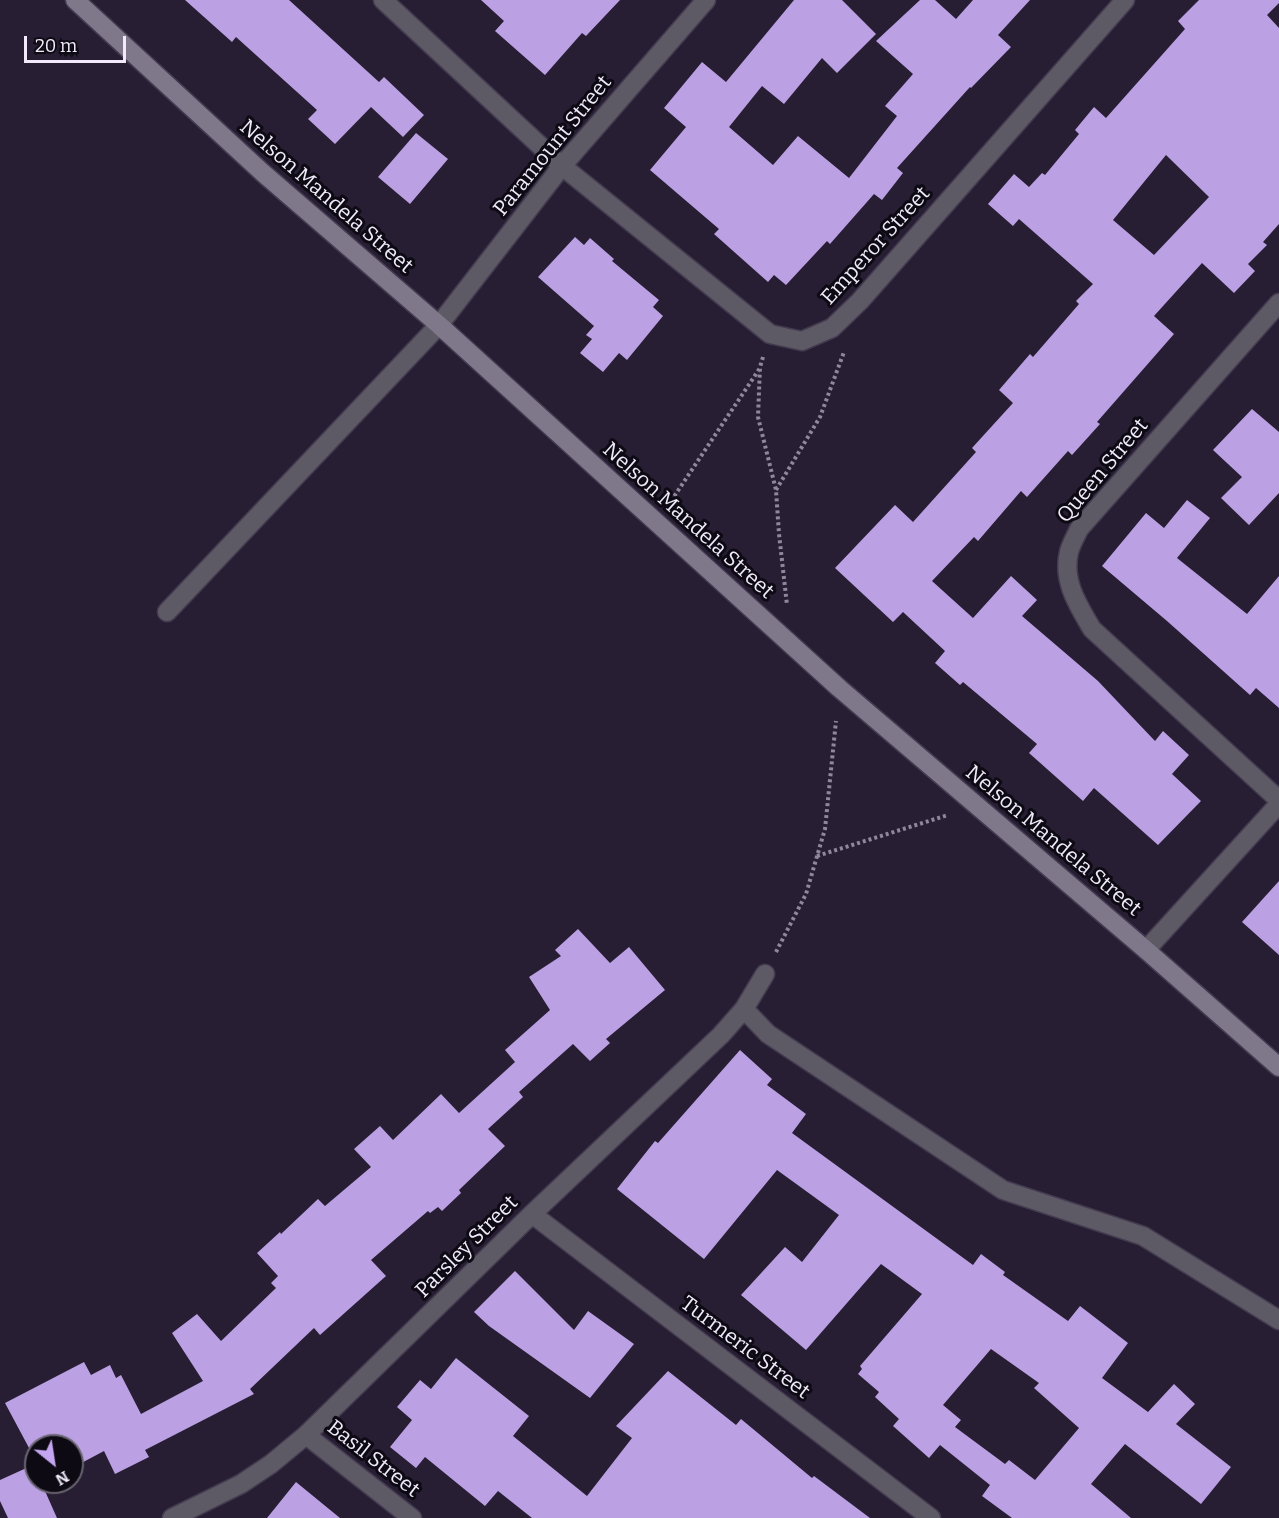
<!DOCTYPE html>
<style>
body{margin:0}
#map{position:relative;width:1279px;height:1518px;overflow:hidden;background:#271e34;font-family:Bitter,serif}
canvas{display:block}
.north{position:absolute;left:24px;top:1434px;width:60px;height:60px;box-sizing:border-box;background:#0e0a14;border:2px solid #686470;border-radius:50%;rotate:150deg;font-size:16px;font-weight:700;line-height:24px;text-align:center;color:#f0eafa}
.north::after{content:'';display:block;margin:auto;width:21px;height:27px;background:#c5a7f1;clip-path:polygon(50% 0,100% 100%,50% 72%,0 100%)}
.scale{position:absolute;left:24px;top:36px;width:102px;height:27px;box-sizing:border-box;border:3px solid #f0eafa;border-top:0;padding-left:8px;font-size:18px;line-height:21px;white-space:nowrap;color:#f0eafa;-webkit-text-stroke:4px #0e0a14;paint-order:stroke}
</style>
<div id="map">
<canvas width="1279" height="1518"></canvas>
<div class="north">N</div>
<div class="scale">20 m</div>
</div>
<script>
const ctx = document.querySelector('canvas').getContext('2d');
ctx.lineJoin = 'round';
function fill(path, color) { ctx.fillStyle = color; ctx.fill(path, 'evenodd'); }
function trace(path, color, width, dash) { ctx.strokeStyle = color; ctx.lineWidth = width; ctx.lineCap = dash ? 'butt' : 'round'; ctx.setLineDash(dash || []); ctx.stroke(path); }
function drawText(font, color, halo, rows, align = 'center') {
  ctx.font = font + ' Bitter,serif'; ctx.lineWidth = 6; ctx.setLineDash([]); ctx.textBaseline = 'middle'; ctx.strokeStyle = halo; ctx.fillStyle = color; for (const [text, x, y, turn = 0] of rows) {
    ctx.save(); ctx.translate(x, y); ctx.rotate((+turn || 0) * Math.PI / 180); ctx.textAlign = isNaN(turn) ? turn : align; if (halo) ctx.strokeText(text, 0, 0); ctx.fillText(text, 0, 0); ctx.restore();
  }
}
fill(new Path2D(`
 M 185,0 L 289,0 L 379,82 L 384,77 L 424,115 L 403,137 L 371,107 L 335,144 L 308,119 L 317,110 L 236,37 L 232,42 Z
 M 481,0 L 620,0 L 586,36 L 582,33 L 545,75 L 495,31 L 504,21 Z
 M 794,0 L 842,0 L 876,34 L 837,73 L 822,58 L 784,104 L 762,86 L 729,127 L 773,165 L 798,136 L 849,178 L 897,116 L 885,106 L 913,74 L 876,41 L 920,0 L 935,0 L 956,19 L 973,0 L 1030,0 L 998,35 L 1011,47 L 971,88 L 970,87 L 897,168 L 903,173 L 882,200 L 874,194 L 830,244 L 827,241 L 786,285 L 774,275 L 768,282 L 714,234 L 719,229 L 650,170 L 686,127 L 664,108 L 702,62 L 726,82 Z
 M 1199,0 L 1279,0 L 1279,3 L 1267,15 L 1279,28 L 1279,224 L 1263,242 L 1267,245 L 1248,264 L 1255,271 L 1234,293 L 1202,263 L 1154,316 L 1174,334 L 1097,422 L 1100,424 L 1072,455 L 1068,451 L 1027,497 L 1021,491 L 978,541 L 974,537 L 932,581 L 973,618 L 1011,576 L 1037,600 L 1022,616 L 1098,681 L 1155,741 L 1163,731 L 1189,755 L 1172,774 L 1201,801 L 1158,845 L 1094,788 L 1083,801 L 1029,753 L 1037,744 L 963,682 L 960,685 L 935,663 L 945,651 L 903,612 L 893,622 L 835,568 L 895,505 L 913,522 L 976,452 L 972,448 L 1013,403 L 999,390 L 1030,354 L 1033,357 L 1079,304 L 1076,301 L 1093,284 L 1019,219 L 1013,226 L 988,204 L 1014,174 L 1029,187 L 1042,173 L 1045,175 L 1079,134 L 1075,130 L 1094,107 L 1106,118 L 1185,29 L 1178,21 ZM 1166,155 L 1209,197 L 1154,255 L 1113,220 Z
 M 416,133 L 448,159 L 410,204 L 378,177 Z
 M 575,237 L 584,245 L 590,238 L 614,259 L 612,261 L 659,300 L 653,307 L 663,316 L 627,360 L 619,353 L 603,372 L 580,353 L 592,339 L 586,335 L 594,326 L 538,277 Z
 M 1252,409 L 1279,432 L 1279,493 L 1249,525 L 1221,498 L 1242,477 L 1213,450 Z
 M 1187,500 L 1210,518 L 1177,558 L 1247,614 L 1279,576 L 1279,708 L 1256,688 L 1250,695 L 1167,621 L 1102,566 L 1146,513 L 1164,528 Z
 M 1279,881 L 1279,955 L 1242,922 Z
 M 578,929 L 610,963 L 629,947 L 665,990 L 606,1039 L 610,1043 L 590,1061 L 573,1044 L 519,1092 L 523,1097 L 488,1129 L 505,1146 L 459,1190 L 461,1193 L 442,1211 L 438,1207 L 430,1213 L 428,1211 L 371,1260 L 386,1276 L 320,1335 L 314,1328 L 250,1389 L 254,1394 L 145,1450 L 149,1457 L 115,1474 L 104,1451 L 72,1468 L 72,1446 L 36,1446 L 36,1461 L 5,1403 L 84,1362 L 91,1375 L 110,1365 L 116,1378 L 121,1375 L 141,1414 L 203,1381 L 172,1333 L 197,1314 L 221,1341 L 276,1288 L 271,1283 L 278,1276 L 257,1253 L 280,1232 L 281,1234 L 318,1199 L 325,1206 L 371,1167 L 354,1149 L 380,1126 L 393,1140 L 441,1094 L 459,1113 L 515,1062 L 505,1050 L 550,1010 L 529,977 L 561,956 L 555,950 Z
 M 740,1050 L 772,1079 L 767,1085 L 806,1114 L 792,1133 L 973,1265 L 981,1254 L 1005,1272 L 1003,1275 L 1068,1321 L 1080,1306 L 1128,1343 L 1102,1378 L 1148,1412 L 1174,1384 L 1195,1404 L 1176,1424 L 1231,1467 L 1201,1504 L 1125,1444 L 1091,1484 L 1131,1518 L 1012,1518 L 982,1496 L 990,1485 L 940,1445 L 929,1458 L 893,1426 L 899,1419 L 875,1397 L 879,1392 L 858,1374 L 862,1369 L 860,1366 L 922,1294 L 881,1264 L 806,1350 L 741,1295 L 785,1247 L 802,1262 L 839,1215 L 777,1170 L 704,1259 L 617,1189 L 655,1141 L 658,1143 ZM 991,1349 L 1039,1383 L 1034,1388 L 1079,1428 L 1035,1480 L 1009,1460 L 1005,1464 L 955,1427 L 961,1420 L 943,1405 Z
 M 515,1271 L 574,1330 L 588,1311 L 634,1344 L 590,1398 L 489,1326 L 474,1312 Z
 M 456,1358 L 529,1416 L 513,1436 L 587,1496 L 632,1438 L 616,1426 L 668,1371 L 736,1425 L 741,1419 L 812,1478 L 814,1476 L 870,1518 L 532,1518 L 498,1491 L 485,1506 L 425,1457 L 416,1468 L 390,1447 L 412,1420 L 397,1407 L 420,1380 L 431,1389 Z
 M 33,1465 L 36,1472 L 36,1482 L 41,1482 L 57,1518 L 8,1518 L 0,1501 L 0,1480 Z
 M 296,1482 L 340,1518 L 267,1518 Z`), '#bba0e3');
const street = new Path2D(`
 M 383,0 L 562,166 L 770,334 L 802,341 L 832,328 L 860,301 L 1125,0
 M 1279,303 L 1079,529 C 1076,536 1071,544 1069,552 C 1062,581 1078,605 1092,629 L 1279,800
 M 167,612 L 439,325 L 562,166 L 706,0
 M 1146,950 L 1279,804
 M 744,1009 L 768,1034 L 1003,1190 L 1143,1236 L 1279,1320
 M 532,1214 L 931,1518
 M 306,1435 L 412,1518
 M 172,1518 L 241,1484 L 271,1464 L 306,1435 L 532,1214 L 721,1035 L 744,1009 L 765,974`);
const secondary = new Path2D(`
 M 75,0 L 263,173 L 439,325 L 839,688 L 1146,950 L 1279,1067`);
trace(street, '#433b50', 21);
trace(secondary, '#433b50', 21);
trace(new Path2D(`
 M 763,357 L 760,367 L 758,417 L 776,490 L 779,534 L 787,605
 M 776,490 L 820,417 L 844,352
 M 671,501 L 760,368
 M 817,856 L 948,815
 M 776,952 L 806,894 L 825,829 L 836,721`), '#8f889b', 4, [3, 3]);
trace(street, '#5e5a65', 18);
trace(secondary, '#7f788b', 18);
drawText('21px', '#f0eafa', '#0e0a14', [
 ["Paramount Street",553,146,-51],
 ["Nelson Mandela Street",326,197,41],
 ["Emperor Street",876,246,-48],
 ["Queen Street",1103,471,-50],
 ["Nelson Mandela Street",688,521,42],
 ["Nelson Mandela Street",1053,841,40],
 ["Parsley Street",467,1247,-45],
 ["Turmeric Street",745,1348,37],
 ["Basil Street",373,1459,38]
]);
</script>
